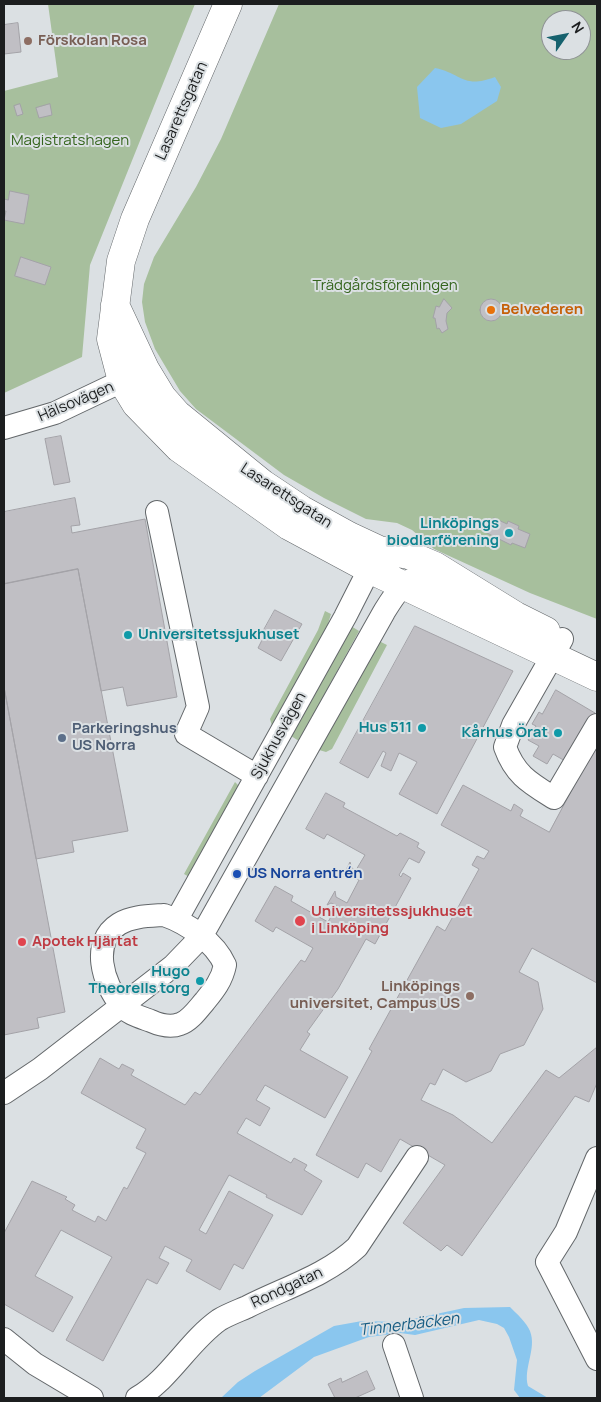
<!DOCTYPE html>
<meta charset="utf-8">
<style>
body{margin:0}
#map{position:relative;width:601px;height:1402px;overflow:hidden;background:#dbe0e3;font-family:Manrope,sans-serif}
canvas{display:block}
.frame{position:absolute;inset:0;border:5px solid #1c1e1f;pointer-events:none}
.north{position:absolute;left:541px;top:10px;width:50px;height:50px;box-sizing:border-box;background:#dbe0e3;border:1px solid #8f9295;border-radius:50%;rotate:57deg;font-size:14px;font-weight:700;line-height:20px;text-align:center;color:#1c1e1f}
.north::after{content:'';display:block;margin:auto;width:18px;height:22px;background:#16626e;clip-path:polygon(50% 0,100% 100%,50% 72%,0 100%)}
</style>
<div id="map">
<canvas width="601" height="1402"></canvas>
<div class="frame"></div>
<div class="north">N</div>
</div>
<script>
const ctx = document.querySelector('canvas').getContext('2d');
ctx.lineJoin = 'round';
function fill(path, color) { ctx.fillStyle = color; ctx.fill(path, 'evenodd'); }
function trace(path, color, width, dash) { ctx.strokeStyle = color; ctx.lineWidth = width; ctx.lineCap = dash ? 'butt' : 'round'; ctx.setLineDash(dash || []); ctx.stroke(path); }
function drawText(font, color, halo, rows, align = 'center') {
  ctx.font = font + ' Manrope,sans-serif'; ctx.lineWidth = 4; ctx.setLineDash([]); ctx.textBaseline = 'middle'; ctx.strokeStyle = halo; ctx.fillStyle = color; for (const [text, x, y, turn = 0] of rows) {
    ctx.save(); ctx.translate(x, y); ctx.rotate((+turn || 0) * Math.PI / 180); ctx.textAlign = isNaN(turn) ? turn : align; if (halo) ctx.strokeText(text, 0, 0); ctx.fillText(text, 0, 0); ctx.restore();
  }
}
fill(new Path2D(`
 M 48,4 L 195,4 L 90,265 L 82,357 L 4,393 L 4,91 L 58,77 Z
 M 279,4 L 597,4 L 597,619 L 530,593 L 434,549 L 412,530 L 397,523 L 366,519 L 324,498 L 284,475 L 196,409 L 180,391 L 155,349 L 145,322 L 142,302 L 144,284 L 154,257 L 196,187 L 221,139 ZM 551,20 L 581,20 L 581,50 L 551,50 Z
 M 325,611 L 331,614 L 328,624 L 272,726 L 270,719 L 318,630 Z
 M 351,626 L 359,631 L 299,741 L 291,736 Z
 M 377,640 L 387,645 L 332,749 L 326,752 L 319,750 Z
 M 235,782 L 239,786 L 191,878 L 184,874 Z`), '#a7bf9d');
fill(new Path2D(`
 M 435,68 C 463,74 463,89 495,77 L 501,87 L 497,101 L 461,124 L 441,128 L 420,118 L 417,87 Z
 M 510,1307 C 516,1313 527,1323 530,1331 C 537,1349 523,1368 528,1386 L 548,1398 L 520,1398 L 514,1390 L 517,1360 L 509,1337 L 504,1328 L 497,1324 L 479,1320 L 415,1335 L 400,1333 L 369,1337 L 314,1357 L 259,1398 L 221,1398 L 238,1382 L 255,1371 L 334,1326 L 362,1321 L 399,1322 L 464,1308 Z`), '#8ac6ee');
const building = new Path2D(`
 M 18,23 L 21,52 L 4,54 L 4,25 Z
 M 20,104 L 23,114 L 17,116 L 14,106 Z
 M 50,104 L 52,115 L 39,118 L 36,108 Z
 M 10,191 L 29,195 L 24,224 L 4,220 L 6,211 L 4,211 L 4,199 L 8,200 Z
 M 21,257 L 51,267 L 45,285 L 15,276 Z
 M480 310a11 11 0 1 1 22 0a11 11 0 1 1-22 0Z
 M 444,299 L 452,308 L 447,313 L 446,321 L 448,329 L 442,333 L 439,328 L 437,329 L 435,318 L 433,318 L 436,306 L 439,307 Z
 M 61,436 L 70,482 L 54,485 L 45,439 Z
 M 75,498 L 80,525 L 71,526 L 72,533 L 145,519 L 177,697 L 127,706 L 123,687 L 101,691 L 78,569 L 4,584 L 4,512 Z
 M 494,518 L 507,524 L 508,521 L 519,526 L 518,529 L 530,534 L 525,548 L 512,543 L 511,545 L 487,533 Z
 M 78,569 L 128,831 L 72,841 L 74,852 L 36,859 L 4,687 L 4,584 Z
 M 275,610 L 302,624 L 281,661 L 258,648 L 263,638 L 260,637 Z
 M 415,626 L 513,671 L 437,814 L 399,794 L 417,762 L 399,753 L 391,771 L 381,766 L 386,753 L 383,751 L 368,778 L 340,763 Z
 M 4,687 L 65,1012 L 37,1018 L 39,1028 L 4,1035 Z
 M 556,690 L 595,713 L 567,762 L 553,754 L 547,764 L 533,756 L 539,746 L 528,740 L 536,726 L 532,724 L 539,712 L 542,714 Z
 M 597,743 L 597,983 L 532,948 L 519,972 L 538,982 L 543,1009 L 524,1045 L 500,1054 L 491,1071 L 466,1082 L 443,1069 L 435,1085 L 430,1083 L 421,1100 L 453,1115 L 492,1143 L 546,1070 L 559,1078 L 597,1047 L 597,1083 L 589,1102 L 575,1096 L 462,1256 L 447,1245 L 441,1251 L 403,1223 L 445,1165 L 400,1139 L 381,1172 L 366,1163 L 358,1178 L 316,1155 L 372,1051 L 369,1049 L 437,926 L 445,931 L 479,869 L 472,865 L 477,856 L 484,859 L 489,851 L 441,825 L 463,785 L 511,811 L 514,804 L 523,810 L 520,816 L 549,832 Z
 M 326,793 L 345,803 L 343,807 L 397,836 L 400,833 L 419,843 L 417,847 L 425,852 L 419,863 L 409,858 L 399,875 L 401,877 L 403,873 L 411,878 L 375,944 L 366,939 L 338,989 L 307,1032 L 310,1034 L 300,1050 L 348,1077 L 325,1118 L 265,1085 L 256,1100 L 270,1108 L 260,1126 L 246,1118 L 237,1133 L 291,1163 L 294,1158 L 307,1165 L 304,1170 L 322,1181 L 302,1215 L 266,1197 L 267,1195 L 229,1175 L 199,1230 L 206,1234 L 229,1191 L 273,1215 L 243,1269 L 234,1264 L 220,1290 L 186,1271 L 192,1260 L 165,1246 L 159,1258 L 169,1263 L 157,1284 L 147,1279 L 103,1361 L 66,1340 L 112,1257 L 61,1230 L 35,1276 L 73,1297 L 53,1332 L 4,1304 L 4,1233 L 32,1181 L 67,1197 L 65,1199 L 75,1205 L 72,1210 L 95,1222 L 98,1216 L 106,1221 L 124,1187 L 127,1189 L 146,1153 L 136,1148 L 146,1129 L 81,1093 L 100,1058 L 119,1069 L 122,1064 L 134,1070 L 131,1075 L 185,1105 L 195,1092 L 200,1095 L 301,960 L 305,962 L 313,948 L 276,927 L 273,932 L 255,921 L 275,886 L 293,896 L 291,901 L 328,922 L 337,906 L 331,903 L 327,905 L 335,891 L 336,897 L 347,903 L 359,880 L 349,875 L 343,876 L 350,862 L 352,868 L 356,870 L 365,855 L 327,834 L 324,839 L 306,829 Z
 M 367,1371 L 375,1389 L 355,1398 L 335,1398 L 328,1384 L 341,1378 L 342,1382 Z`);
fill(building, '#c0bfc4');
trace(building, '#a3a2a7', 1);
const minor = new Path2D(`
 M 4,428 L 55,413 L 137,374
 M 157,512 L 198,707 L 186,734 L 257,776
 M 562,639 L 513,725 L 505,747 C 515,775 530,783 554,798 L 597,725
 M 164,915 C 187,923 215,942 225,965 C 222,980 214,990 205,1001 C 198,1009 190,1021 180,1024 C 170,1028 160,1025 151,1021 C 140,1017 128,1014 121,1005 C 103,984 90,942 119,924 C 132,916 149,916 164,915 Z
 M 177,919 L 345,617 L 377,554
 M 4,1093 L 40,1069 L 173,966 L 201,937 L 384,612 C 392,599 405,576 423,577 L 466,595
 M 597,1158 L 566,1232 L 547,1262 L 597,1359
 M 4,1339 L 35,1364 L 92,1398
 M 394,1345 L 412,1398
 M 137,1398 C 170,1379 188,1342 219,1320 C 227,1315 238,1311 247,1307 C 284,1288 326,1276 357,1247 L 417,1157`);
const secondary = new Path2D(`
 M 228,4 L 135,219 L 121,261 L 111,339 L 122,381 L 136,404 L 179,448 L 289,526 L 369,569 L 597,677
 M 115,305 L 145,369 L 162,397 L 177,414 L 263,484 L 302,510 L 349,536 L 379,550 L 409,555 L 435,566 L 516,616 L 546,631`);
trace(minor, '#63676a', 24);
trace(secondary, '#63676a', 29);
trace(minor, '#fff', 22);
trace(secondary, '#fff', 28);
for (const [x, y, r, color] of [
 [28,41,5,"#8d6e63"],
 [491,310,5,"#e8710a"],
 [509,533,5,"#0f9aa8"],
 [128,635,5,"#0f9aa8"],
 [422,728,5,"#0f9aa8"],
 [558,733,5,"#0f9aa8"],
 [62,738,5,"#5c6f8a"],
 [237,874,5,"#1a4fb4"],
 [300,921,6,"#e0444e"],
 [22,942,5,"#e0444e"],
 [200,981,5,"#0f9aa8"],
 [470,996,5,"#8d6e63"]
]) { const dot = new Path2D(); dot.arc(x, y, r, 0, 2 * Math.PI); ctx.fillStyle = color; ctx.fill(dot); trace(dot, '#dbe0e3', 2); }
drawText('bold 15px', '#785e54', '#dbe0e3', [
 ["Förskolan Rosa",38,41],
 ["Linköpings",460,987,"right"],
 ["universitet, Campus US",460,1004,"right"]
], 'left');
drawText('15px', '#1c1e1f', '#dbe0e3', [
 ["Lasarettsgatan",182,111,-66],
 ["Hälsovägen",76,402,-23],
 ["Lasarettsgatan",286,496,33],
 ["Sjukhusvägen",279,736,-61],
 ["Rondgatan",287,1288,-25]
]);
drawText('15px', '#35651d', '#dbe0e3', [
 ["Magistratshagen",70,141],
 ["Trädgårdsföreningen",385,286]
]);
drawText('bold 15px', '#c56008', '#dbe0e3', [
 ["Belvederen",501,310]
], 'left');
drawText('bold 15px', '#0d838f', '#dbe0e3', [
 ["Linköpings",499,524],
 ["biodlarförening",499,541],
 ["Universitetssjukhuset",138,635,"left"],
 ["Hus 511",412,728],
 ["Kårhus Örat",548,733],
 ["Hugo",190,972],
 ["Theorells torg",190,989]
], 'right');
drawText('bold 15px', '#4e5e75', '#dbe0e3', [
 ["Parkeringshus",72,729],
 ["US Norra",72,746]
], 'left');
drawText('bold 15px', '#164399', '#dbe0e3', [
 ["US Norra entrén",247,874]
], 'left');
drawText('bold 15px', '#be3a42', '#dbe0e3', [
 ["Universitetssjukhuset",311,912],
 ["i Linköping",311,929],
 ["Apotek Hjärtat",32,942]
], 'left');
drawText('italic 16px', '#165c83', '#dbe0e3', [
 ["Tinnerbäcken",409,1325,-7]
]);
</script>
